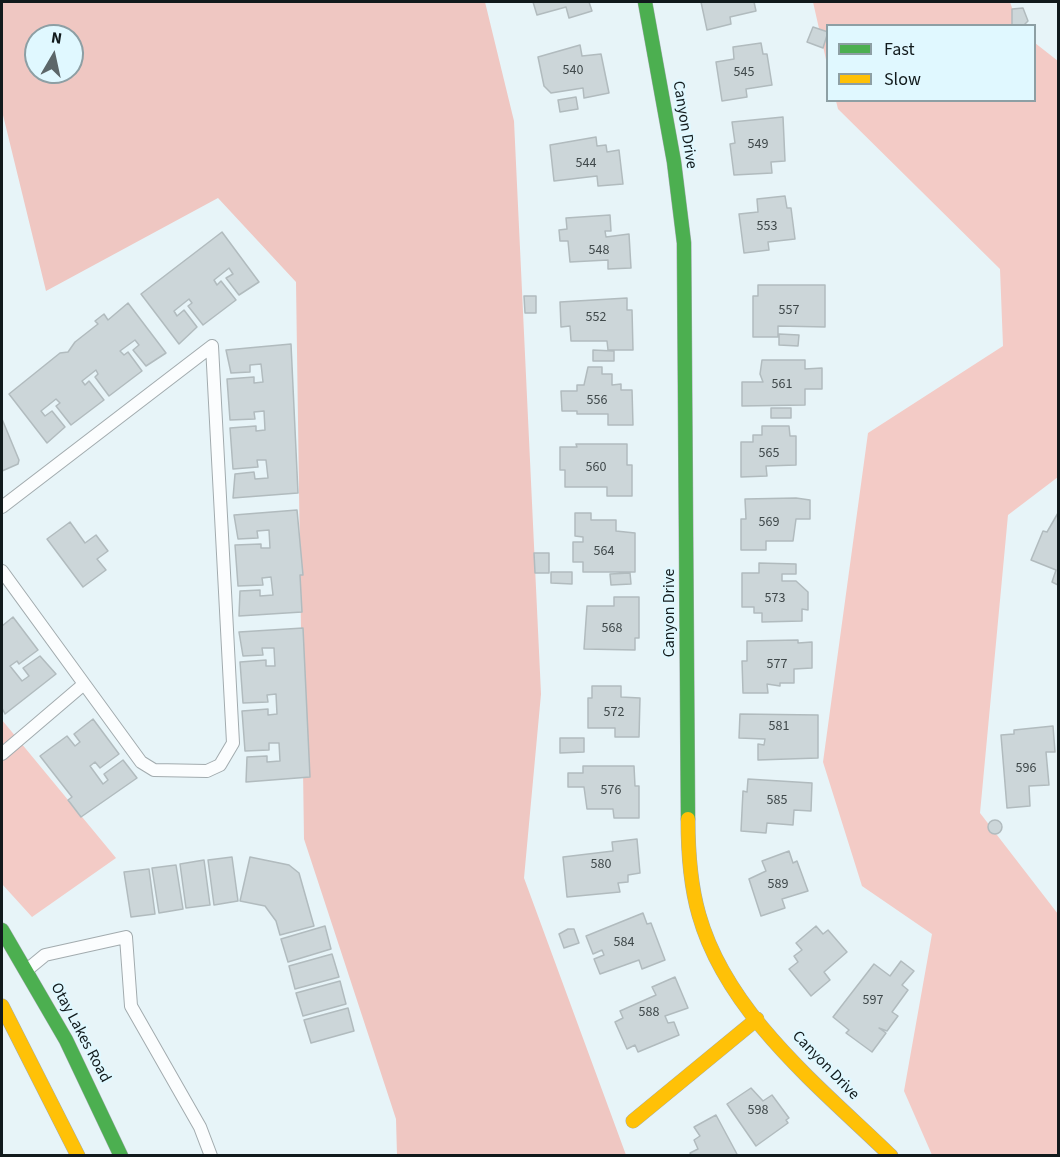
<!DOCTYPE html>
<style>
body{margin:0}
#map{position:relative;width:1060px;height:1157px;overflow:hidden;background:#e7f4f8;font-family:"Source Sans 3",sans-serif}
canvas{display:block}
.frame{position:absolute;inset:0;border:3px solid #111a1c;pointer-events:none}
.legend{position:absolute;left:826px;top:24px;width:210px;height:78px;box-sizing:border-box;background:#e0f8ff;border:2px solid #8d9fa4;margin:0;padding:8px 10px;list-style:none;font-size:18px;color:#111a1c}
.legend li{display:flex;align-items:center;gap:12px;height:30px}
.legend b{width:30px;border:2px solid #8d9fa4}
.north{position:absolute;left:24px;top:24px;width:60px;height:60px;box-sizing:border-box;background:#e0f8ff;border:2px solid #8d9fa4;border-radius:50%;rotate:9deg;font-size:16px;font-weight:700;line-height:24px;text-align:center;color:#111a1c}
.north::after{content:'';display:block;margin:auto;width:21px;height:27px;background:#5c6669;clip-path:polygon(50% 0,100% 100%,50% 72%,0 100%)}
</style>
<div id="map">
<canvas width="1060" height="1157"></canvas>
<div class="frame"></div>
<ul class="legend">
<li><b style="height:8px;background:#4caf50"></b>Fast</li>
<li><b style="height:8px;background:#ffc107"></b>Slow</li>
</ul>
<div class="north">N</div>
</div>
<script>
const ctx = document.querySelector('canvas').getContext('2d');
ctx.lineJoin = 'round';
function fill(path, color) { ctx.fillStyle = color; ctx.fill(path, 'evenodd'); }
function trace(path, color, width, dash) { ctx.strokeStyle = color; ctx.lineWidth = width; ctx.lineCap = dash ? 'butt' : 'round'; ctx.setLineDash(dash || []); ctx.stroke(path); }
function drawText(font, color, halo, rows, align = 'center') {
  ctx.font = font + ' "Source Sans 3",sans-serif'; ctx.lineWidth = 4.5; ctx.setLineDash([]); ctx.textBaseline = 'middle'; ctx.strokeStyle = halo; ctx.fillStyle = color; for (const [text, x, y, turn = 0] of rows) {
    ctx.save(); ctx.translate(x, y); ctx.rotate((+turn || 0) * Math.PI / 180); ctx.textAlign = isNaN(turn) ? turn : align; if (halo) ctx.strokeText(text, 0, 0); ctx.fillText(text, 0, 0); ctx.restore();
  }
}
fill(new Path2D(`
 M 813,2 L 1010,2 L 1018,25 L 828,26 L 827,64 Z
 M 1035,43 L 1058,61 L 1058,477 L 1008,515 L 980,813 L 1058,914 L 1058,1155 L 932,1155 L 904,1091 L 932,934 L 862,886 L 823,762 L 868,433 L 1003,346 L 1000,269 L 838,109 L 836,101 L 1034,100 Z
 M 2,720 L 116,858 L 32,917 L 2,884 Z`), '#f3cbc6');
fill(new Path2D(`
 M 2,2 L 485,2 L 514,121 L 541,694 L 524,878 L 626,1155 L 397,1155 L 396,1119 L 304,839 L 296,282 L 218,198 L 46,291 L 2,111 ZM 36,36 L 72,36 L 72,72 L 36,72 Z`), '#efc7c2');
const building = new Path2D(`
 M 533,2 L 589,2 L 592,11 L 569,18 L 566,7 L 537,15 Z
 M 701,2 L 754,2 L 756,11 L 730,17 L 731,24 L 707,30 Z
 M 1023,8 L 1028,21 L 1023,26 L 1012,26 L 1012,9 Z
 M 813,27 L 828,32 L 823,48 L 807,42 Z
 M 761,43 L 763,54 L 767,54 L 772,85 L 746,89 L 747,97 L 722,101 L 716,62 L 734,59 L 733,47 Z
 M 580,45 L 582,56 L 601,54 L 609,93 L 584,98 L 583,88 L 551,93 L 544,86 L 538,57 Z
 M 576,97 L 578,109 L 560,112 L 558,100 Z
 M 783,117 L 785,161 L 771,162 L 772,173 L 734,175 L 730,144 L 735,143 L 732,122 Z
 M 596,137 L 597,146 L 606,145 L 607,152 L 619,150 L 623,184 L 598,186 L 597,176 L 554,181 L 550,145 Z
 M 785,196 L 787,208 L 791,208 L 795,239 L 768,242 L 769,250 L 744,253 L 739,214 L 758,212 L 757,199 Z
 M 610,215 L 611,231 L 605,231 L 606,237 L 629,234 L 631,268 L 608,269 L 608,260 L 570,262 L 568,241 L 560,241 L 559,230 L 567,229 L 566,218 Z
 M 222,232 L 259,282 L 239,295 L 226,278 L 233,274 L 229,268 L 214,280 L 217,285 L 221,281 L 236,300 L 203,325 L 188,306 L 192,303 L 189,299 L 174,311 L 177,316 L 184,310 L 197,327 L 179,344 L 141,294 Z
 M 758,285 L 825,285 L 825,327 L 778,326 L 778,337 L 753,337 L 753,296 L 758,296 Z
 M 524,296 L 536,296 L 536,313 L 525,313 Z
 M 627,298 L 627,310 L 632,310 L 633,350 L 608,350 L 607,341 L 571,341 L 570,326 L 561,327 L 560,302 Z
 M 128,303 L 166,353 L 146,366 L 133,350 L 139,345 L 135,340 L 120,351 L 124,355 L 128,352 L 142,371 L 109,396 L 95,377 L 98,374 L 96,370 L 82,381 L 85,385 L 89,381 L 104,400 L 71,425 L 56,406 L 60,403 L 56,399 L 41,411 L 45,416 L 52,411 L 65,427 L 47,443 L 9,394 L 60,353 L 68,352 L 75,342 L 98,324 L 95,321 L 104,314 L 108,320 Z
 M 779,334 L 799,335 L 798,346 L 779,345 Z
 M 291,344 L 298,493 L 233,498 L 235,474 L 254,472 L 255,479 L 268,478 L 266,460 L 257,460 L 258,467 L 233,469 L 230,428 L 256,426 L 256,431 L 265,430 L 264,411 L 254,412 L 255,419 L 230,420 L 227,379 L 254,377 L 254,383 L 263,382 L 261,364 L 250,365 L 250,372 L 231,373 L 226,350 Z
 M 593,350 L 614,351 L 614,361 L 593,361 Z
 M 762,360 L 805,360 L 805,369 L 822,368 L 822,389 L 805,389 L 805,405 L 742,406 L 742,382 L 763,382 L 760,374 Z
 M 588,367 L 602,367 L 602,374 L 612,374 L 612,385 L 621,384 L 621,390 L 632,390 L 633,425 L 608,425 L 608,414 L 577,414 L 577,411 L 562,411 L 561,391 L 577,391 L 577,385 L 584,385 Z
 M 771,408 L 791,408 L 791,418 L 771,418 Z
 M 2,419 L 19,460 L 18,464 L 2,471 Z
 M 762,426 L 789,426 L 790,436 L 796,436 L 796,465 L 766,466 L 767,476 L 741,477 L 741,442 L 753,442 L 753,435 L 762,435 Z
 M 576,444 L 627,444 L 627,465 L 632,465 L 632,496 L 607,496 L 607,487 L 565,487 L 565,470 L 560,470 L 560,447 L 577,447 Z
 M 796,498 L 810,500 L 810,519 L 796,519 L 793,541 L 766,541 L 766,550 L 741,550 L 741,519 L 746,519 L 745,499 Z
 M 297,510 L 303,575 L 300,575 L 302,612 L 239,616 L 240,591 L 260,590 L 260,596 L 273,595 L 271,577 L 262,578 L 263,585 L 238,586 L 235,545 L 261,544 L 261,548 L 270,548 L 269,530 L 257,531 L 258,538 L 238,539 L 234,515 Z
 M 575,513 L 591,513 L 591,520 L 616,520 L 616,531 L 635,533 L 635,572 L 583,572 L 583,562 L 573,562 L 573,542 L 583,542 L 583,537 L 575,536 Z
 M 1058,513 L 1058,585 L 1052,582 L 1056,570 L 1031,560 L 1043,531 L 1047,532 Z
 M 70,522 L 85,543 L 96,535 L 108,551 L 97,559 L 106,570 L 83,587 L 47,539 Z
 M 534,553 L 549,553 L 549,573 L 535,573 Z
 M 759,563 L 796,564 L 796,574 L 782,574 L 782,581 L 796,581 L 808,592 L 808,610 L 802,609 L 802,621 L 762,622 L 762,613 L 754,613 L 754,607 L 742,607 L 742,573 L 759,573 Z
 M 551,572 L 572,572 L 572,584 L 551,583 Z
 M 630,573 L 631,584 L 611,585 L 610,574 Z
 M 614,597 L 639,597 L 639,638 L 635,638 L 635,650 L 584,649 L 587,606 L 614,606 Z
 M 13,617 L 38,650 L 19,664 L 17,661 L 10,666 L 22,681 L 29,676 L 23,668 L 40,656 L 56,674 L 5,714 L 2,708 L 2,626 Z
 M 303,628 L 310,777 L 246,782 L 247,757 L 267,756 L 267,762 L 280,761 L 279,743 L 269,743 L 269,750 L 245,751 L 242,711 L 268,709 L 268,715 L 277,714 L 276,694 L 267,695 L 268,702 L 243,703 L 240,662 L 266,660 L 266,666 L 275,666 L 274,648 L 262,648 L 263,655 L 243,656 L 239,632 Z
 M 798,640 L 798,643 L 812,642 L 812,668 L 794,669 L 794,683 L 780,683 L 780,686 L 767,684 L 768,693 L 743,693 L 742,661 L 747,661 L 747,641 Z
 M 592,686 L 621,686 L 621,697 L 640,698 L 639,737 L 615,737 L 615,728 L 588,728 L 588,698 L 592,698 Z
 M 740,714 L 818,715 L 818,758 L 758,760 L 758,744 L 764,745 L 765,739 L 739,738 Z
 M 93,719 L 119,754 L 100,768 L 95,762 L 90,766 L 103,784 L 108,780 L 104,774 L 123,760 L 137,778 L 81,817 L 68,800 L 72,797 L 40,756 L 67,736 L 75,746 L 80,742 L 74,734 Z
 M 1053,726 L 1055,752 L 1046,752 L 1049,785 L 1029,786 L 1030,806 L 1007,808 L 1001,735 L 1014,734 L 1014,730 Z
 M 560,738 L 584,738 L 584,752 L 560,753 Z
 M 583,766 L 634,766 L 635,786 L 639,786 L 639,818 L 614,818 L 613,809 L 587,809 L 584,787 L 568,787 L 568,773 L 583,773 Z
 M 748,779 L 812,783 L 811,811 L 794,810 L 793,825 L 767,823 L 766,833 L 741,831 L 743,791 L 747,792 Z
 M988 827a7 7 0 1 1 14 0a7 7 0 1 1-14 0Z
 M 637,839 L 640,873 L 628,875 L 628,882 L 618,883 L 620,892 L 567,897 L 563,857 L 613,851 L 612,842 Z
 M 789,851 L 793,863 L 797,861 L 808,891 L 782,899 L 785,908 L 761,916 L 749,879 L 766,871 L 762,861 Z
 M 232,857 L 238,901 L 214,905 L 208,860 Z
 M 250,857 L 289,865 L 299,873 L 314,926 L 280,935 L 276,921 L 265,906 L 240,901 Z
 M 204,860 L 210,905 L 186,908 L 180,864 Z
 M 176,865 L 183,909 L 159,913 L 152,868 Z
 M 149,869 L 155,914 L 131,917 L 124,872 Z
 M 643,913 L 647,924 L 651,923 L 665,960 L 642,969 L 639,960 L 600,974 L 594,959 L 604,955 L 602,950 L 593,954 L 586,936 Z
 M 325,926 L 331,949 L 288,962 L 281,939 Z
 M 816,926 L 823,934 L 828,930 L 847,952 L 824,972 L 830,980 L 811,996 L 789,969 L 798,962 L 794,956 L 802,950 L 796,943 Z
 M 568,929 L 574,929 L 579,943 L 564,948 L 559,934 Z
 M 332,954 L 339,977 L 295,989 L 289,966 Z
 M 901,961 L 914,971 L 902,985 L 908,990 L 892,1012 L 898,1016 L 887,1031 L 879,1028 L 886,1033 L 872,1052 L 846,1033 L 849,1030 L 833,1017 L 874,964 L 890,976 Z
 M 675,977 L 688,1008 L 665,1016 L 668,1023 L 674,1022 L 679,1035 L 638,1052 L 635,1045 L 627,1049 L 615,1022 L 623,1018 L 620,1011 L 656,995 L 652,987 Z
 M 340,981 L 346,1004 L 303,1016 L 296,993 Z
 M 348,1008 L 354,1031 L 311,1043 L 304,1020 Z
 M 751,1088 L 763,1101 L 772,1095 L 789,1118 L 786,1120 L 788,1123 L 756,1146 L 727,1104 Z
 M 716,1115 L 738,1156 L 692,1156 L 690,1153 L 698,1149 L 694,1140 L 700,1136 L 694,1127 Z`);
fill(building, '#ccd6d9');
trace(building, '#b1bbbe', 1.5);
const lane = new Path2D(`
 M 2,507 L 212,346 L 233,743 L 220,765 L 207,771 L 154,770 L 141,762 L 2,571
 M 2,754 L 84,684
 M 28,969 L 45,955 L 126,937 L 131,1006 L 200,1127 L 211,1156`);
const fast = new Path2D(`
 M 645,2 L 674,162 L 684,243 L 688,819
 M 2,930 L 66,1040 L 121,1156`);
const slow = new Path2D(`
 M 688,819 C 688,851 690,884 699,915 C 727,1014 820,1087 891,1156
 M 2,1006 L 78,1156
 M 633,1121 L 757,1019`);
trace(lane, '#a2abae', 14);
trace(fast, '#a2abae', 15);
trace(slow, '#a2abae', 15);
trace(lane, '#fbfdfe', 12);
trace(fast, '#4caf50', 14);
trace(slow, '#ffc107', 14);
drawText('14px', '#40494b', null, [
 ["540",573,71],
 ["545",744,73],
 ["549",758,145],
 ["544",586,164],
 ["553",767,227],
 ["548",599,251],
 ["557",789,311],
 ["552",596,318],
 ["561",782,385],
 ["556",597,401],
 ["565",769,454],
 ["560",596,468],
 ["569",769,523],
 ["564",604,552],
 ["573",775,599],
 ["568",612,629],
 ["577",777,665],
 ["572",614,713],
 ["581",779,727],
 ["596",1026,769],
 ["576",611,791],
 ["585",777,801],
 ["580",601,865],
 ["589",778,885],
 ["584",624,943],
 ["597",873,1001],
 ["588",649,1013],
 ["598",758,1111]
]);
drawText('16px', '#111a1c', '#e0f8ff', [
 ["Canyon Drive",684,125,81],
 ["Canyon Drive",670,613,-90],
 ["Otay Lakes Road",80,1033,62],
 ["Canyon Drive",825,1066,46]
]);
</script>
